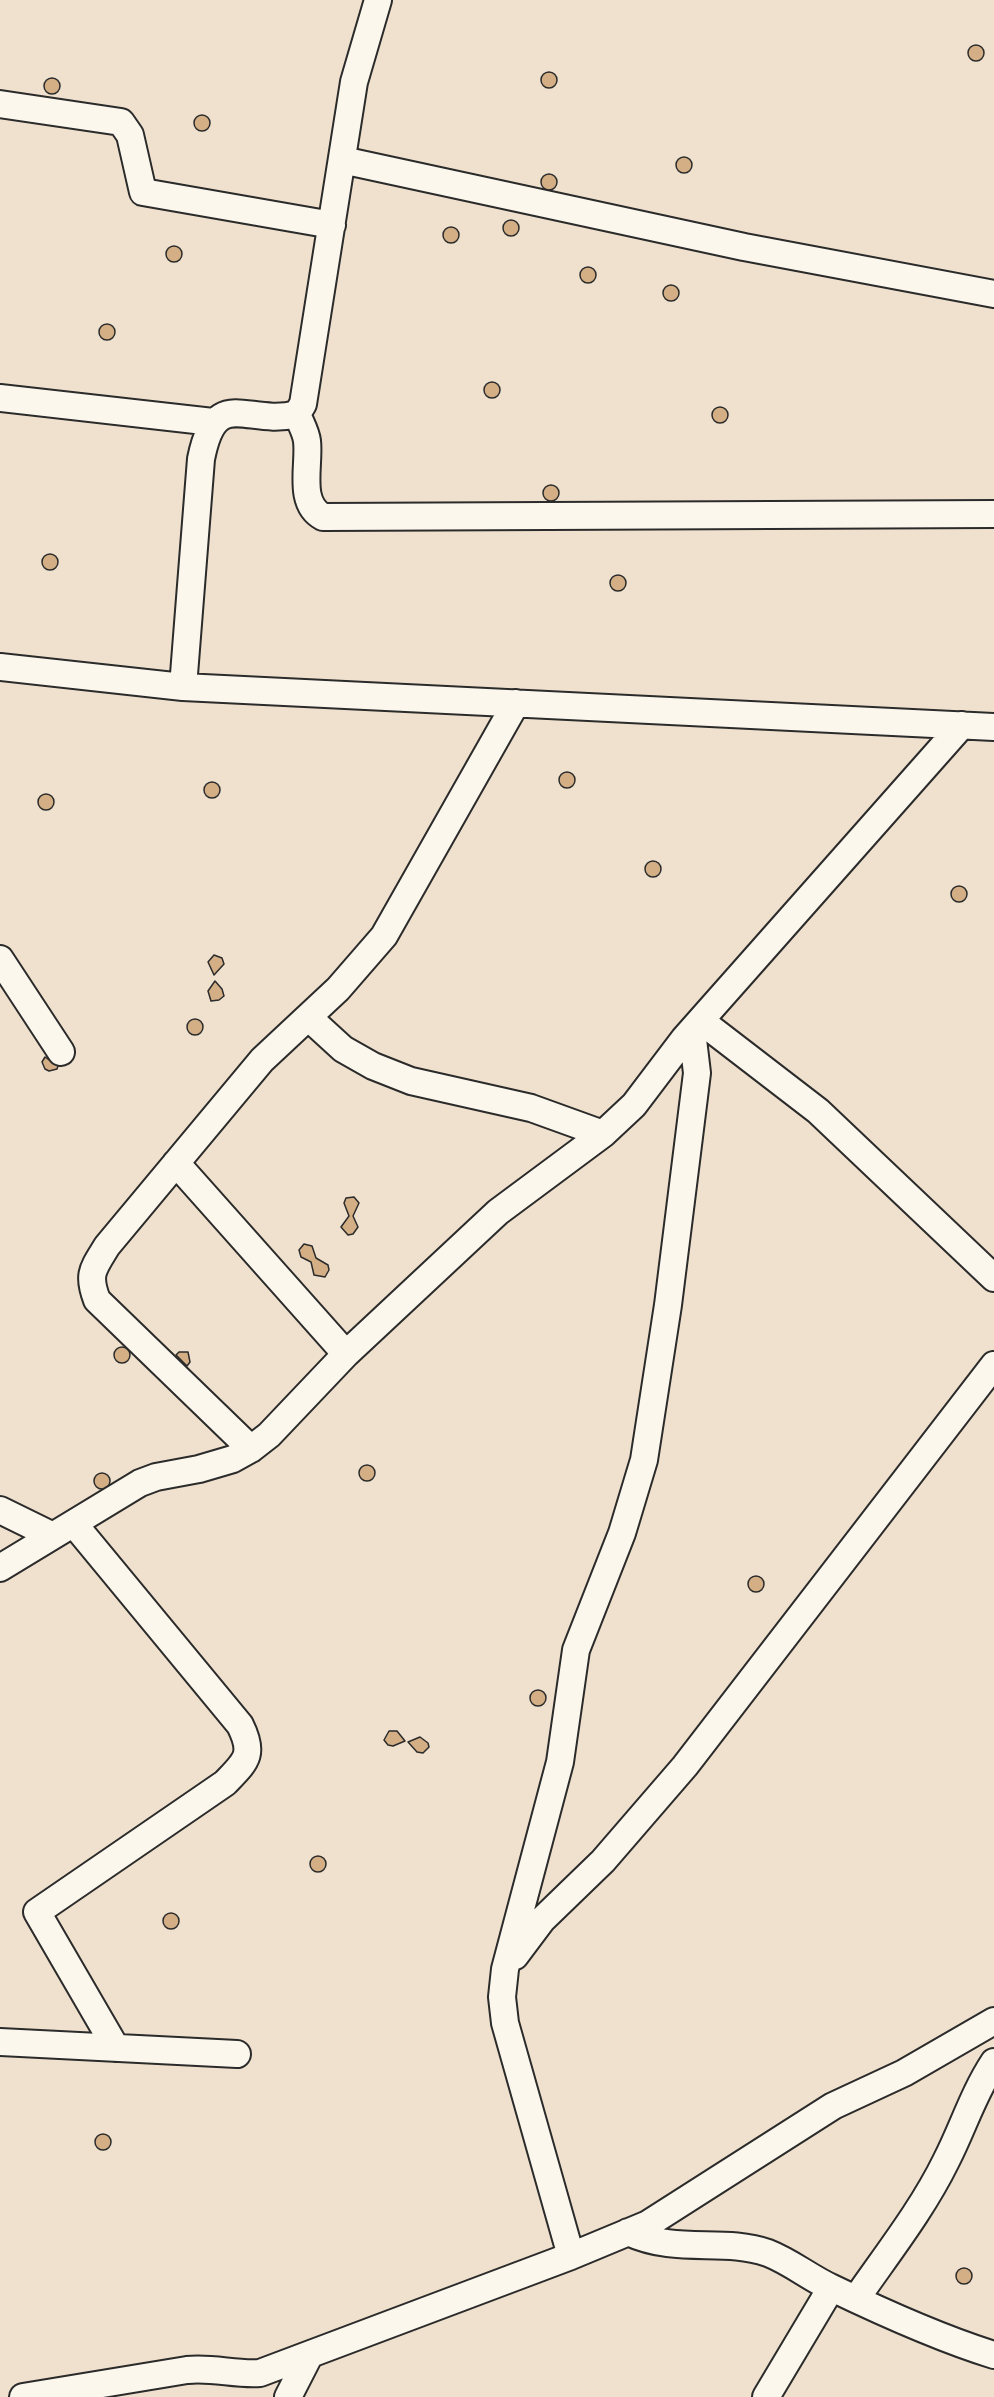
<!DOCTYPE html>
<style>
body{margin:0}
canvas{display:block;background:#efe1cd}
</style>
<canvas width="994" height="2397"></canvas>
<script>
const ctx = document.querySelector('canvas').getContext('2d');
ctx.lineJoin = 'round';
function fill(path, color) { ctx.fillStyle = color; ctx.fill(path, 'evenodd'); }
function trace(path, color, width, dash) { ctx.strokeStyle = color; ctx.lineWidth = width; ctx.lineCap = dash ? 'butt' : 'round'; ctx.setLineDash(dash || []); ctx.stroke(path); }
const building = new Path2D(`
 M968 53a8 8 0 1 1 16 0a8 8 0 1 1-16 0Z
 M541 80a8 8 0 1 1 16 0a8 8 0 1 1-16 0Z
 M44 86a8 8 0 1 1 16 0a8 8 0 1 1-16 0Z
 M194 123a8 8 0 1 1 16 0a8 8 0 1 1-16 0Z
 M676 165a8 8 0 1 1 16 0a8 8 0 1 1-16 0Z
 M541 182a8 8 0 1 1 16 0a8 8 0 1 1-16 0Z
 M503 228a8 8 0 1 1 16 0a8 8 0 1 1-16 0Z
 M443 235a8 8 0 1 1 16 0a8 8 0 1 1-16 0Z
 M166 254a8 8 0 1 1 16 0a8 8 0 1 1-16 0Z
 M580 275a8 8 0 1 1 16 0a8 8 0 1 1-16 0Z
 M663 293a8 8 0 1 1 16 0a8 8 0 1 1-16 0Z
 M99 332a8 8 0 1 1 16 0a8 8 0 1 1-16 0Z
 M484 390a8 8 0 1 1 16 0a8 8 0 1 1-16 0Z
 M712 415a8 8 0 1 1 16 0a8 8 0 1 1-16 0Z
 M543 493a8 8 0 1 1 16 0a8 8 0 1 1-16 0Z
 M42 562a8 8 0 1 1 16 0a8 8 0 1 1-16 0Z
 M610 583a8 8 0 1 1 16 0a8 8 0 1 1-16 0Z
 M559 780a8 8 0 1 1 16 0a8 8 0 1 1-16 0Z
 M204 790a8 8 0 1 1 16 0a8 8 0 1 1-16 0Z
 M38 802a8 8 0 1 1 16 0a8 8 0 1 1-16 0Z
 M645 869a8 8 0 1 1 16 0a8 8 0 1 1-16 0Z
 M951 894a8 8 0 1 1 16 0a8 8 0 1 1-16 0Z
 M 214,955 L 222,958 L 224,964 L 214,975 L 208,962 Z
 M 215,981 L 222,989 L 224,996 L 219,1000 L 211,1001 L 208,991 Z
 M187 1027a8 8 0 1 1 16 0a8 8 0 1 1-16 0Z
 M 45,1057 L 58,1066 L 57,1069 L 49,1071 L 45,1069 L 42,1062 Z
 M 354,1197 L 359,1203 L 353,1216 L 358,1227 L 353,1234 L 348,1235 L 341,1227 L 349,1216 L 344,1203 L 346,1198 Z
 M 304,1244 L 312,1246 L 316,1258 L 328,1265 L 329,1270 L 325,1277 L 314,1275 L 311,1262 L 301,1257 L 299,1250 Z
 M114 1355a8 8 0 1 1 16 0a8 8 0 1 1-16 0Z
 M 179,1352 L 188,1352 L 190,1362 L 187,1366 L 176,1355 Z
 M359 1473a8 8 0 1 1 16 0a8 8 0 1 1-16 0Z
 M94 1481a8 8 0 1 1 16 0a8 8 0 1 1-16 0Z
 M748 1584a8 8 0 1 1 16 0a8 8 0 1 1-16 0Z
 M530 1698a8 8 0 1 1 16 0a8 8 0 1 1-16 0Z
 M 389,1731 L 397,1731 L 405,1741 L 393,1746 L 388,1745 L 384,1740 Z
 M 420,1737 L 428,1743 L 429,1747 L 423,1753 L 417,1752 L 408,1742 Z
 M310 1864a8 8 0 1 1 16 0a8 8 0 1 1-16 0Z
 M163 1921a8 8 0 1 1 16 0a8 8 0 1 1-16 0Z
 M95 2142a8 8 0 1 1 16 0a8 8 0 1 1-16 0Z
 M956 2276a8 8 0 1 1 16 0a8 8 0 1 1-16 0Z`);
fill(building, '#d4af86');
trace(building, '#2b2b2b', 1.5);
const minor = new Path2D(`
 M 0,104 L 121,122 L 130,135 L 143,192 L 332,225
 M 342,160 L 744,247 L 994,294
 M 0,398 L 213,422
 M 297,414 C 300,422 306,432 307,441 C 310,465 297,503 323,517 L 994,514
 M 0,667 L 183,687 L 994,727
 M 183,687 L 201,459 C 216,384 246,427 297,414 L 303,404 L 354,82 L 378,0
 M 0,959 L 61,1052
 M 308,1017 L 343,1049 L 373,1066 L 411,1081 L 531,1108 L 603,1134
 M 701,1021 L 818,1111 L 994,1278
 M 176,1163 L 346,1354
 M 251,1449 L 97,1300 C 87,1274 93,1269 107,1246 L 262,1060 L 338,989 L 384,936 L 516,703
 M 0,1510 L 51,1535
 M 74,1524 L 240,1725 C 255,1755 246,1761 225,1783 L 37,1912 L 116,2048
 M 0,1568 L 140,1483 L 156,1477 L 199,1469 L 233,1459 L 251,1449 L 269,1435 L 346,1354 L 498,1212 L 603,1134 L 634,1105 L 684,1039 L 962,725
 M 515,1956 L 542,1920 L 603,1861 L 685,1766 L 994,1365
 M 0,2042 L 237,2054
 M 628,2232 C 678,2255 722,2237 768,2253 C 791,2262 810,2278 832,2288 C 884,2313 939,2338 994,2355
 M 571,2256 L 505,2023 L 502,1997 L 505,1969 L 560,1762 L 576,1650 L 622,1533 L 644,1460 L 668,1305 L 697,1073 L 692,1031
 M 856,2299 C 887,2254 922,2210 946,2161 C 963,2128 973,2094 994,2062
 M 23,2397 L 187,2370 C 212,2367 236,2375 260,2373 L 571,2256 L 648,2224 L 833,2106 L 904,2073 L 994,2021
 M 288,2397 L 309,2356
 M 766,2397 L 831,2288`);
trace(minor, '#2b2b2b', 30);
trace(minor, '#fbf7ec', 26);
</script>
